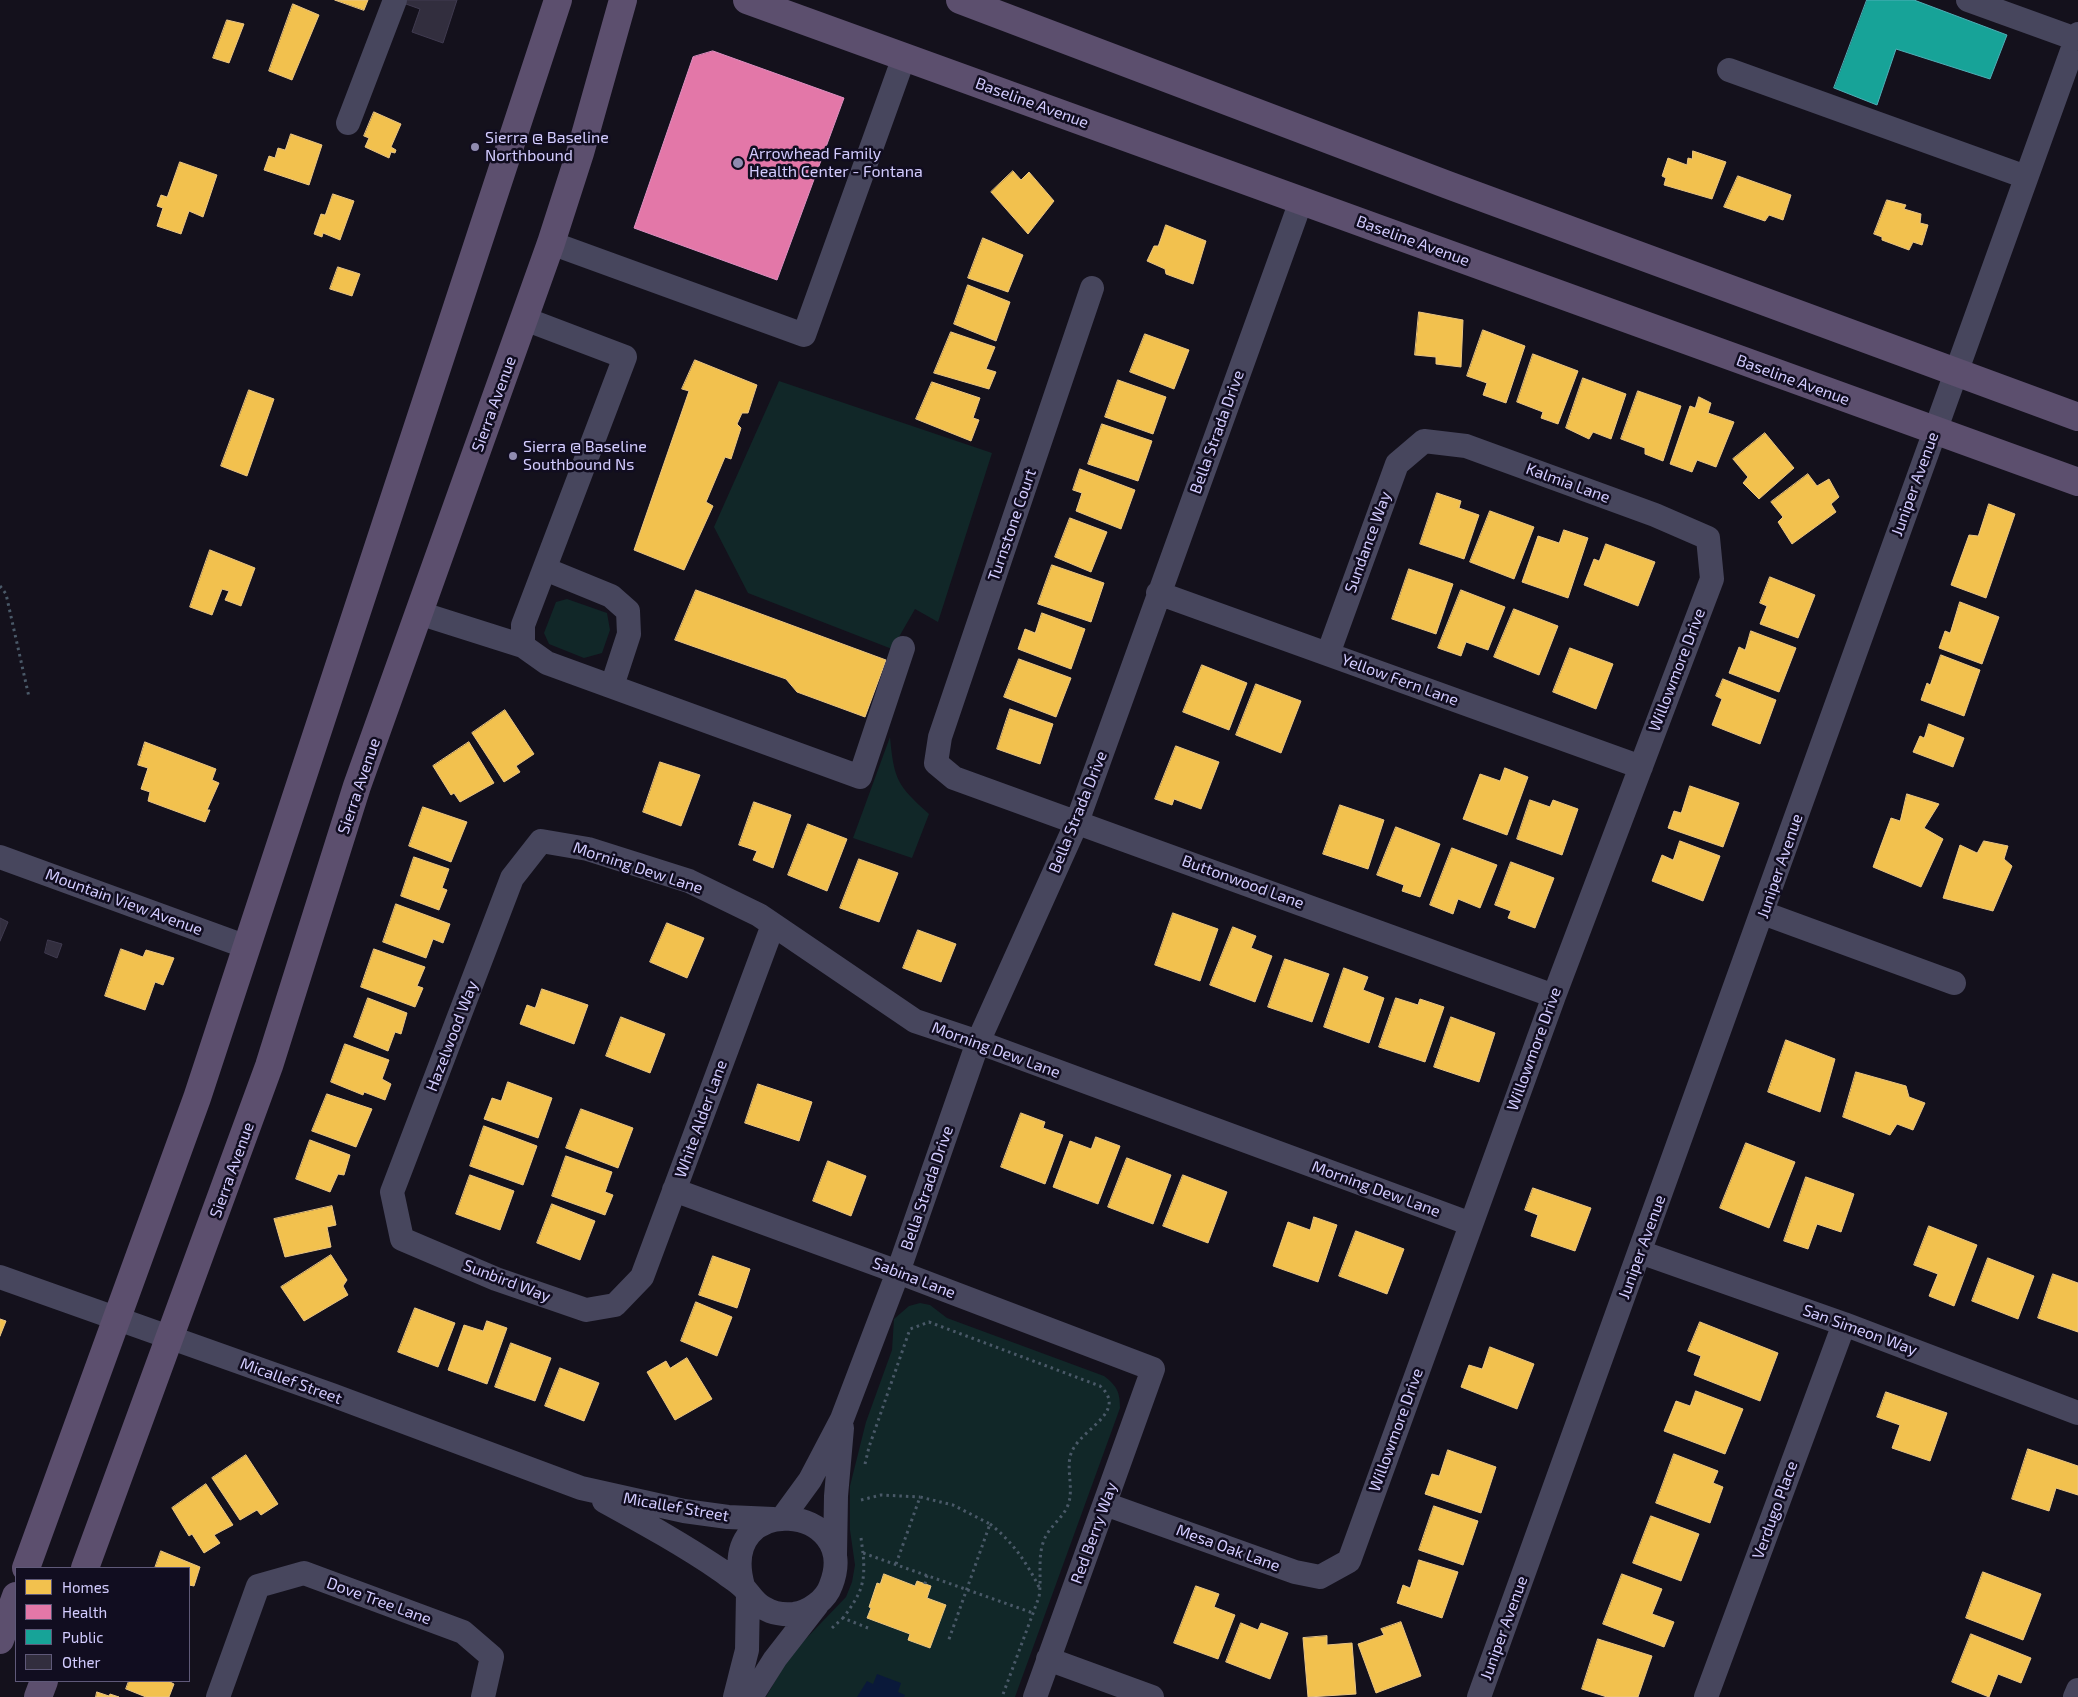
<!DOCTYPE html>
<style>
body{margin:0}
#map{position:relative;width:2078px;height:1697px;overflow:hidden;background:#14111c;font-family:"Exo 2",sans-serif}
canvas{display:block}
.legend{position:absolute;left:15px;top:1567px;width:175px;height:115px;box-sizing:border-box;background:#110d20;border:1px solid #5f5979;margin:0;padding:6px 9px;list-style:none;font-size:15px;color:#d3ccff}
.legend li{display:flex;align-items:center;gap:10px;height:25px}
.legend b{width:25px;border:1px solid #5f5979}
</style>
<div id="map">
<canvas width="2078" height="1697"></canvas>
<ul class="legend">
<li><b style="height:14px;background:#f2c14e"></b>Homes</li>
<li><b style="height:14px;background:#e377a8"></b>Health</li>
<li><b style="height:14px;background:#17a398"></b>Public</li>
<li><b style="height:14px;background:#322e3e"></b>Other</li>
</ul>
</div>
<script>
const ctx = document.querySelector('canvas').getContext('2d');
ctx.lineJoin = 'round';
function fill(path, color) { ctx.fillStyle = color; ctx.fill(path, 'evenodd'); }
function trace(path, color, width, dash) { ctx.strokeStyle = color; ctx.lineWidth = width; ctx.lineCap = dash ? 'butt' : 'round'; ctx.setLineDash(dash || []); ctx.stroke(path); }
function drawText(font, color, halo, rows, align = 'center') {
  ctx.font = font + ' "Exo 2",sans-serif'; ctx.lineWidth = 5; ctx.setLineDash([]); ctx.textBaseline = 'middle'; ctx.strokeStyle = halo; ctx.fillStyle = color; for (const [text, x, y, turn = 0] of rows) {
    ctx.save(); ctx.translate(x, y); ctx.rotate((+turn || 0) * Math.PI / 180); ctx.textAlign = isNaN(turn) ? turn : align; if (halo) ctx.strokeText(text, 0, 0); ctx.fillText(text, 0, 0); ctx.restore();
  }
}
fill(new Path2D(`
 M 779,381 L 992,453 L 938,622 L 915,609 L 892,649 L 748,593 L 714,527 Z
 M 567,599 L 607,613 L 610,630 L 602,653 L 584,658 L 549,644 L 544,633 L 556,602 Z
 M 890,737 C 894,780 897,785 929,814 L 912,858 L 853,838 Z
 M 920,1303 L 930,1305 L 947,1318 L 1104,1376 C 1117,1386 1120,1392 1120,1408 L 1015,1697 L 766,1697 L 782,1669 L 797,1648 L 846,1597 L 852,1582 L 855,1565 L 850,1530 L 850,1486 L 866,1422 L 892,1350 L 894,1319 L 909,1306 Z`), '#112728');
fill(new Path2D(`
 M 877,1674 L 901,1683 L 898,1692 L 905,1695 L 904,1697 L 857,1697 L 867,1681 L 873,1684 Z`), '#0a193a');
const homes = new Path2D(`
 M 335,0 L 368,0 L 364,10 Z
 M 293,4 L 319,15 L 292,80 L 269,71 Z
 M 227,20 L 244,24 L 229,63 L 213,58 Z
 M 374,112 L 401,124 L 391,147 L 396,150 L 395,153 L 391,152 L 389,158 L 365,147 L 369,138 L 364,136 Z
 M 291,134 L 322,145 L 309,185 L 264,170 L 269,156 L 275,158 L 278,148 L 285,150 Z
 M 1693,151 L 1726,162 L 1712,199 L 1664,185 L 1666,178 L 1662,176 L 1668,158 L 1687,165 L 1688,158 L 1692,159 Z
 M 180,162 L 217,175 L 203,217 L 189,211 L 181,234 L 157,226 L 163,208 L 157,206 L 161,195 L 167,197 Z
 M 1013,171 L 1021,180 L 1029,172 L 1054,201 L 1028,234 L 991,192 Z
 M 1738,176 L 1791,195 L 1783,220 L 1769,215 L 1765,221 L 1724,207 Z
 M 333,194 L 354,201 L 340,240 L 323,233 L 322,237 L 314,234 L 321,214 L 325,215 Z
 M 1887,200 L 1906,205 L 1904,209 L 1921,214 L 1920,223 L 1928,225 L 1922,245 L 1913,242 L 1909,250 L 1882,240 L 1882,237 L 1874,234 Z
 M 1166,225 L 1206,241 L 1193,284 L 1166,274 L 1165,269 L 1147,261 L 1154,246 L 1158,246 Z
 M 983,238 L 1023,255 L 1008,292 L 968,278 Z
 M 338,267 L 360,274 L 352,296 L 330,289 Z
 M 968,285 L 1010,302 L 996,341 L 954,324 Z
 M 1419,312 L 1463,320 L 1461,367 L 1436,364 L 1436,357 L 1415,355 Z
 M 1483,330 L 1525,346 L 1506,403 L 1483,395 L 1487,383 L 1467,376 Z
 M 951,332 L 995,347 L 986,369 L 996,372 L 989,389 L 934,373 Z
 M 1145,334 L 1189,350 L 1174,389 L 1130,372 Z
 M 1533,354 L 1578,371 L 1558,424 L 1541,418 L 1543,412 L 1517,402 Z
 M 695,360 L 757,385 L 748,413 L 742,413 L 737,424 L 741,428 L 731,459 L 725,457 L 706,502 L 713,506 L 684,570 L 634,550 L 689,391 L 682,389 Z
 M 1583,378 L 1626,394 L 1611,439 L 1593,432 L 1589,439 L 1566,428 Z
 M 1118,380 L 1166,397 L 1153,434 L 1105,417 Z
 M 932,382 L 980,398 L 973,418 L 979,420 L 971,441 L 916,419 Z
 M 249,390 L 274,399 L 247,476 L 221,466 Z
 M 1638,391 L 1681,406 L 1663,461 L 1645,454 L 1645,448 L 1621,439 Z
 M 1699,397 L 1711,403 L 1708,413 L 1734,422 L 1716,467 L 1697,460 L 1692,472 L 1670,464 L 1690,406 L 1695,408 Z
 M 1102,424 L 1152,441 L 1138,481 L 1088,464 Z
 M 1765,433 L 1794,468 L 1759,499 L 1743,483 L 1748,477 L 1733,459 Z
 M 1080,469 L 1135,490 L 1121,529 L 1076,511 L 1082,493 L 1073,490 Z
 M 1808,474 L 1817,486 L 1829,479 L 1839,497 L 1831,504 L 1836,512 L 1792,544 L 1778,522 L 1783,517 L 1771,502 Z
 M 1437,493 L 1461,501 L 1459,508 L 1479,515 L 1464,559 L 1420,544 Z
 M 1989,504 L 2015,514 L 1986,598 L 1951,585 L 1969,535 L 1978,536 Z
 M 1490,511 L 1534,527 L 1514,579 L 1470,562 Z
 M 1070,518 L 1107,532 L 1091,572 L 1055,557 Z
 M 1564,530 L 1588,538 L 1568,598 L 1522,582 L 1538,536 L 1559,543 Z
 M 1606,544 L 1655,562 L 1638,606 L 1584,585 L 1594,559 L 1599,561 Z
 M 210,550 L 255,568 L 241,606 L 225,600 L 229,591 L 222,589 L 212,615 L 190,607 Z
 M 1052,565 L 1104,583 L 1091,622 L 1038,604 Z
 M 1409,569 L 1453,584 L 1436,634 L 1392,619 Z
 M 1770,577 L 1815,595 L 1798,638 L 1760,624 L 1767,606 L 1760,603 Z
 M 696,590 L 886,660 L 865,717 L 797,692 L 786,679 L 675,640 Z
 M 1461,590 L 1505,607 L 1488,650 L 1466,642 L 1461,656 L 1438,648 Z
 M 1960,602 L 1999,617 L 1982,664 L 1939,648 L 1945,631 L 1950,633 Z
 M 1514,609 L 1558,626 L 1539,675 L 1494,657 Z
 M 1042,613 L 1085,629 L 1071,669 L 1018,649 L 1025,629 L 1035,633 Z
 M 1751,631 L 1796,648 L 1779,692 L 1729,673 L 1739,647 L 1745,650 Z
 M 1570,648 L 1613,664 L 1596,709 L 1553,692 Z
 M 1941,655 L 1980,670 L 1964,716 L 1921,700 L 1927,683 L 1930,685 Z
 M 1019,659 L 1071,678 L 1056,717 L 1004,697 Z
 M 1202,665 L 1247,683 L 1229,730 L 1183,712 Z
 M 1723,679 L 1776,700 L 1760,744 L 1712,725 L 1722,699 L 1716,696 Z
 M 1256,684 L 1301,701 L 1281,753 L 1236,735 Z
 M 1010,709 L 1053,724 L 1040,764 L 997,749 Z
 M 505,710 L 534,754 L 516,766 L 520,772 L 504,782 L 472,733 Z
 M 1929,724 L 1964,738 L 1953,767 L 1913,752 L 1920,736 L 1924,738 Z
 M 145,742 L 216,769 L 212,780 L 219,783 L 207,810 L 210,810 L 205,822 L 148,801 L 150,792 L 141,789 L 148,768 L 138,765 Z
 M 469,742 L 494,783 L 460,802 L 454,793 L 451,795 L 433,766 Z
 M 1176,746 L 1219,762 L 1201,809 L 1174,799 L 1172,805 L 1155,799 Z
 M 660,762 L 700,775 L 681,826 L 643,812 Z
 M 1505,768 L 1528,777 L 1507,835 L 1463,819 L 1480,774 L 1500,781 Z
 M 1690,786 L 1739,803 L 1723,847 L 1668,828 L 1674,811 L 1681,813 Z
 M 1907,794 L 1939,804 L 1924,828 L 1943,839 L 1921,887 L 1873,867 L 1891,818 L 1900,821 Z
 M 1530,800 L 1550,807 L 1553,800 L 1578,809 L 1562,855 L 1517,839 Z
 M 754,802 L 791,815 L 773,868 L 753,860 L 757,851 L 739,845 Z
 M 1340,805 L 1384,820 L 1368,869 L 1323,854 Z
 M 423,807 L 467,822 L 451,862 L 409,846 Z
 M 808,824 L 847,839 L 827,891 L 788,875 Z
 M 1396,827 L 1440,844 L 1420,897 L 1402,891 L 1404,885 L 1377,875 Z
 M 1680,841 L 1720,856 L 1703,901 L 1652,881 L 1662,855 L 1673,860 Z
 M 1984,841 L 2008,846 L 2004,859 L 2012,866 L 1993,911 L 1943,898 L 1960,845 L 1977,853 Z
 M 1452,848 L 1497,865 L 1480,908 L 1458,899 L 1453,914 L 1430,905 Z
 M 414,857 L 449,869 L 442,888 L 447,890 L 439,910 L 401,896 Z
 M 859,859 L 898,873 L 879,922 L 840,908 Z
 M 1511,862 L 1554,878 L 1535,928 L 1508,918 L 1511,911 L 1495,905 Z
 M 396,904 L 450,924 L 443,943 L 433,939 L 426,958 L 383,942 Z
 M 1173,913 L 1218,929 L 1200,981 L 1155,965 Z
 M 667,923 L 704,938 L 687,978 L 650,962 Z
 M 1233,927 L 1256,936 L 1251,948 L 1272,956 L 1255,1002 L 1210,985 Z
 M 918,930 L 956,944 L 941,982 L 903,968 Z
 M 121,949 L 143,957 L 146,950 L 174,958 L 163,985 L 155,982 L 145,1010 L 105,996 Z
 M 374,949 L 425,967 L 417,986 L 423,988 L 415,1007 L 361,987 Z
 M 1285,959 L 1329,974 L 1312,1022 L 1268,1007 Z
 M 1344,968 L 1368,977 L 1363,990 L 1384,998 L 1369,1043 L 1324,1027 Z
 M 542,989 L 588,1005 L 574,1044 L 520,1024 L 527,1005 L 535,1008 Z
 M 368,998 L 407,1013 L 401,1034 L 395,1032 L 388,1051 L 354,1037 Z
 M 1396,998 L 1418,1005 L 1420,999 L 1444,1007 L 1425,1062 L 1379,1047 Z
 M 621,1017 L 665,1034 L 650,1073 L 606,1056 Z
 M 1451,1017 L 1495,1033 L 1479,1082 L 1434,1067 Z
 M 1786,1040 L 1835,1059 L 1820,1112 L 1768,1092 Z
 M 345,1044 L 389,1060 L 382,1079 L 391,1084 L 385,1100 L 364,1092 L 363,1095 L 331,1082 Z
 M 1856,1072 L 1906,1086 L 1909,1097 L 1925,1103 L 1913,1130 L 1897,1124 L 1890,1135 L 1843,1117 Z
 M 508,1082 L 552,1098 L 538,1138 L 484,1119 L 492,1098 L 501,1101 Z
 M 758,1084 L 812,1102 L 799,1141 L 745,1123 Z
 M 327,1094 L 372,1109 L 356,1147 L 312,1131 Z
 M 581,1109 L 633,1128 L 618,1168 L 566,1148 Z
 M 1021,1113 L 1045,1122 L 1043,1128 L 1063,1135 L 1045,1184 L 1001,1167 Z
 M 484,1126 L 537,1146 L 523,1185 L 470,1166 Z
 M 1096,1137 L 1120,1146 L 1098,1204 L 1053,1187 L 1070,1141 L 1091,1149 Z
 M 310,1140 L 350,1155 L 344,1175 L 338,1174 L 330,1192 L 296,1179 Z
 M 1746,1143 L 1795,1162 L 1769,1228 L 1720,1208 Z
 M 566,1156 L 612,1172 L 605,1192 L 613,1195 L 605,1215 L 552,1196 Z
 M 1127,1158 L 1171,1175 L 1153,1224 L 1108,1207 Z
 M 828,1161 L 866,1176 L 851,1216 L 813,1201 Z
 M 470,1175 L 514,1191 L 500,1230 L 456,1214 Z
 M 1183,1175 L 1227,1192 L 1208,1243 L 1163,1226 Z
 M 1806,1177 L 1854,1194 L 1841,1232 L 1817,1224 L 1808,1249 L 1784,1241 Z
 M 1533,1188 L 1591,1208 L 1575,1251 L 1531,1236 L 1538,1215 L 1525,1210 Z
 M 552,1204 L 595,1221 L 580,1260 L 537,1243 Z
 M 332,1206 L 336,1225 L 327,1227 L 331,1247 L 285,1257 L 274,1219 Z
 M 1314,1217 L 1337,1225 L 1318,1282 L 1273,1266 L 1288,1222 L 1310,1230 Z
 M 1929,1226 L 1977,1245 L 1954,1306 L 1929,1296 L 1938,1274 L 1914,1265 Z
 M 1356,1231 L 1404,1249 L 1387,1294 L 1339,1276 Z
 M 331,1255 L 347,1280 L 343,1286 L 348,1295 L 304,1321 L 281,1287 Z
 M 713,1256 L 750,1269 L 737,1308 L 699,1295 Z
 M 1988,1258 L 2034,1276 L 2018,1319 L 1972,1301 Z
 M 2053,1274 L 2078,1283 L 2078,1332 L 2038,1318 Z
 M 696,1302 L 732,1317 L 717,1356 L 681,1341 Z
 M 415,1308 L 455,1323 L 438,1367 L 398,1352 Z
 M 0,1319 L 6,1321 L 0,1336 Z
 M 487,1321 L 507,1328 L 487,1384 L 448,1370 L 464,1325 L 483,1331 Z
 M 1700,1322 L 1778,1353 L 1760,1401 L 1694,1375 L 1701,1356 L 1688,1351 Z
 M 511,1343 L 551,1358 L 535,1401 L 495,1387 Z
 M 1490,1347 L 1534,1364 L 1517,1409 L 1461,1387 L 1469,1365 L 1482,1369 Z
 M 687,1358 L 712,1399 L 675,1420 L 647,1372 L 666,1361 L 670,1368 Z
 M 560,1368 L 599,1383 L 584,1421 L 545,1406 Z
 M 1696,1391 L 1743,1409 L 1725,1454 L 1664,1431 L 1676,1401 L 1690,1406 Z
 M 1886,1392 L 1947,1413 L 1930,1461 L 1892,1448 L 1900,1425 L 1877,1417 Z
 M 2028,1449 L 2078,1466 L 2078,1495 L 2056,1488 L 2049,1511 L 2012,1499 Z
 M 1448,1450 L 1496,1467 L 1481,1513 L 1425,1494 L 1432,1474 L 1439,1476 Z
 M 1674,1454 L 1718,1471 L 1713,1483 L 1723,1487 L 1710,1523 L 1656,1503 Z
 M 246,1455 L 278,1504 L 261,1515 L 257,1510 L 240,1520 L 212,1478 Z
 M 206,1484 L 233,1525 L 214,1535 L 220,1543 L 204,1553 L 192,1534 L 189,1536 L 172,1508 Z
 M 1434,1506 L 1478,1521 L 1463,1565 L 1419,1550 Z
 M 1651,1516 L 1699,1534 L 1681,1581 L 1633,1563 Z
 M 161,1551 L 200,1567 L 194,1586 L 189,1585 L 189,1568 L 155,1568 Z
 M 1419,1560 L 1458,1572 L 1442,1618 L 1397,1603 L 1403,1585 L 1410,1588 Z
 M 1983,1572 L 2041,1594 L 2023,1640 L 1966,1618 Z
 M 884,1574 L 915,1586 L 917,1581 L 931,1586 L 927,1598 L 946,1605 L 930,1648 L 908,1640 L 910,1634 L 867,1618 L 871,1608 L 869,1607 L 877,1583 L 880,1584 Z
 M 1622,1574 L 1662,1589 L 1652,1614 L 1674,1622 L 1664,1647 L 1603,1624 Z
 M 1196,1586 L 1219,1594 L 1214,1607 L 1235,1615 L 1218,1659 L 1174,1643 Z
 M 1401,1622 L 1421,1676 L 1376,1693 L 1358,1644 L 1384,1635 L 1381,1629 Z
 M 1241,1623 L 1258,1630 L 1261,1623 L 1288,1633 L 1270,1679 L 1226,1662 Z
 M 1971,1634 L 2031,1658 L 2021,1683 L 1998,1674 L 1989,1697 L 1952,1682 Z
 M 1327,1636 L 1327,1645 L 1352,1643 L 1356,1694 L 1308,1697 L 1303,1638 Z
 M 1598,1639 L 1652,1656 L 1638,1697 L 1607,1697 L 1582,1689 Z
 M 129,1681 L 168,1681 L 174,1684 L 169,1697 L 146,1697 L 126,1689 Z
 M 97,1692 L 109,1696 L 110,1694 L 119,1697 L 96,1697 Z`);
fill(homes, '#f2c14e');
trace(homes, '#e9c483', 1);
const health = new Path2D(`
 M 713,51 L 844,98 L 777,280 L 634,228 L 693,57 Z`);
fill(health, '#e377a8');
trace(health, '#de90c2', 1);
const public = new Path2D(`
 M 1867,0 L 1914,0 L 2007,35 L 1990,79 L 1896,49 L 1877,105 L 1834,88 Z`);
fill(public, '#17a398');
trace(public, '#4fafb7', 1);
const building = new Path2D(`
 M 404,0 L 457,0 L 443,43 L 412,32 L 420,9 L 403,3 Z
 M 0,918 L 8,922 L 0,941 Z
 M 48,940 L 62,944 L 57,958 L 45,953 Z`);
fill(building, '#322e3e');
trace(building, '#403b50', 1);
trace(new Path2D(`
 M 0,586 L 6,594 L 29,697
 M 865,1464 L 869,1447 L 910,1329 L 929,1322 L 1100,1386 C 1127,1410 1087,1427 1075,1446 C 1063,1462 1074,1483 1069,1502 C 1065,1517 1050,1525 1044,1540 C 1037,1558 1042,1578 1039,1597 L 1002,1697
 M 861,1500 L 881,1495 L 920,1497
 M 990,1524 C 1013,1542 1027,1563 1040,1589
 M 861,1538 L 863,1553
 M 896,1564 L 920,1497 L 953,1505 L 990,1524 L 948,1642
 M 925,1584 L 927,1575
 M 832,1628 L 843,1618
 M 868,1628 L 843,1618 C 861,1594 866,1583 863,1553 L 1033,1613`), '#4a5968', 3, [2.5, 4]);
trace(new Path2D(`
 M 1968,0 L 2076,39
 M 1729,70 L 2026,177
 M 348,123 L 395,0
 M 551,243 L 804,335 L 904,57
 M 1092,288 L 940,737 L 936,763 L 954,778 L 1554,996
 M 525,319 L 625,357 L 523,625 L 523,646 L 547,663 L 860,777 L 903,648
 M 545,569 L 611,596 L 628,611 L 629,634 L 612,686
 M 1158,593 L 1641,767
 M 419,613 L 523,646
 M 0,857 L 247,947
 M 1763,913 L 1954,983
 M 773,925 L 642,1277 L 615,1305 L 586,1310 L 496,1279 L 402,1239 L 392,1192 L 512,878 L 541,841 L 588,849 L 689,881 L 759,915 L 915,1021 L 978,1042 L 1471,1224
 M 674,1190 L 898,1272 L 1153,1369 L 1035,1697
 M 1640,1252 L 1844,1324 L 2078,1413
 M 0,1277 L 332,1395 L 581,1488 L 684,1511 L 728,1517 L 773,1519
 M 604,1501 C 644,1523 684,1545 722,1571 C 728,1576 737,1581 743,1587 C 750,1594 754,1603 764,1608 C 772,1613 784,1615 794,1614 C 809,1612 826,1600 831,1585 C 863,1504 716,1489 743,1586
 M 1105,1504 L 1295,1572 L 1320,1577 L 1349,1561 L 1554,996 L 1712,579 L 1708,538 L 1655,515 L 1466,446 L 1424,441 L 1397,464 L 1328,654
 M 783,1517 L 810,1480 L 842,1419 L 898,1272 L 978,1042 L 1077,822 L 1301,201
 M 835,1555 L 836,1496 L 842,1428
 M 1048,1659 L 1152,1697
 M 218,1697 L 258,1586 L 304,1573 L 463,1632 L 492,1657 L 483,1697
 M 735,1697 L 747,1650 L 748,1593
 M 751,1697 L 775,1659 L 817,1605
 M 1479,1697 C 1680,1143 1878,588 2078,34
 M 1706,1697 L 1844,1324
 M 2075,1697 L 2078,1690`), '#47465d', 24);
trace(new Path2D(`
 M 747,0 L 2078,482
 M 960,0 L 1448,185 L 2078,417
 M 26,1568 L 197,1098 L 558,0
 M 85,1568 L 269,1066 L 357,786 L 551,243 L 580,153 L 623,0
 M 0,1640 L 16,1596
 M 38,1697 L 44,1681`), '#5c4f6e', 28);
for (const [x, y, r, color] of [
 [475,147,5,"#908bb0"],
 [738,163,6,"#908bb0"],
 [513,456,5,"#908bb0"]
]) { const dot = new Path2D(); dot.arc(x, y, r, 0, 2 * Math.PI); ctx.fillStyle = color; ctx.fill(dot); trace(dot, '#110d20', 2); }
drawText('16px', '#d3ccff', '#110d20', [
 ["Baseline Avenue",1032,103,20],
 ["Baseline Avenue",1413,241,20],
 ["Baseline Avenue",1793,380,20],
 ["Sierra Avenue",494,404,-70],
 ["Bella Strada Drive",1217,432,-70],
 ["Kalmia Lane",1568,483,20],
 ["Juniper Avenue",1915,484,-70],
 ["Turnstone Court",1012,525,-71],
 ["Sundance Way",1368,542,-70],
 ["Willowmore Drive",1677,670,-69],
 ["Yellow Fern Lane",1400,680,20],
 ["Sierra Avenue",359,786,-71],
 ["Bella Strada Drive",1078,812,-68],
 ["Juniper Avenue",1780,866,-71],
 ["Morning Dew Lane",638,868,18],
 ["Buttonwood Lane",1243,882,20],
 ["Mountain View Avenue",124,902,20],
 ["Hazelwood Way",452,1036,-69],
 ["Willowmore Drive",1534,1049,-70],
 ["Morning Dew Lane",996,1050,20],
 ["White Alder Lane",701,1119,-70],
 ["Sierra Avenue",232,1170,-70],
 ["Bella Strada Drive",927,1188,-71],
 ["Morning Dew Lane",1376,1189,20],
 ["Juniper Avenue",1642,1247,-70],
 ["Sabina Lane",914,1278,21],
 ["Sunbird Way",507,1281,21],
 ["San Simeon Way",1860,1330,20],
 ["Micallef Street",291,1381,20],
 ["Willowmore Drive",1396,1430,-70],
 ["Micallef Street",676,1507,10],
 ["Verdugo Place",1775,1510,-70],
 ["Red Berry Way",1094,1533,-70],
 ["Mesa Oak Lane",1228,1548,20],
 ["Dove Tree Lane",379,1601,20],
 ["Juniper Avenue",1504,1628,-70]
]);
drawText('16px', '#d3ccff', '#110d20', [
 ["Sierra @ Baseline",485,138],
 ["Northbound",485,156],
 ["Arrowhead Family",749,154],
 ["Health Center - Fontana",749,172],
 ["Sierra @ Baseline",523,447],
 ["Southbound Ns",523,465]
], 'left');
</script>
